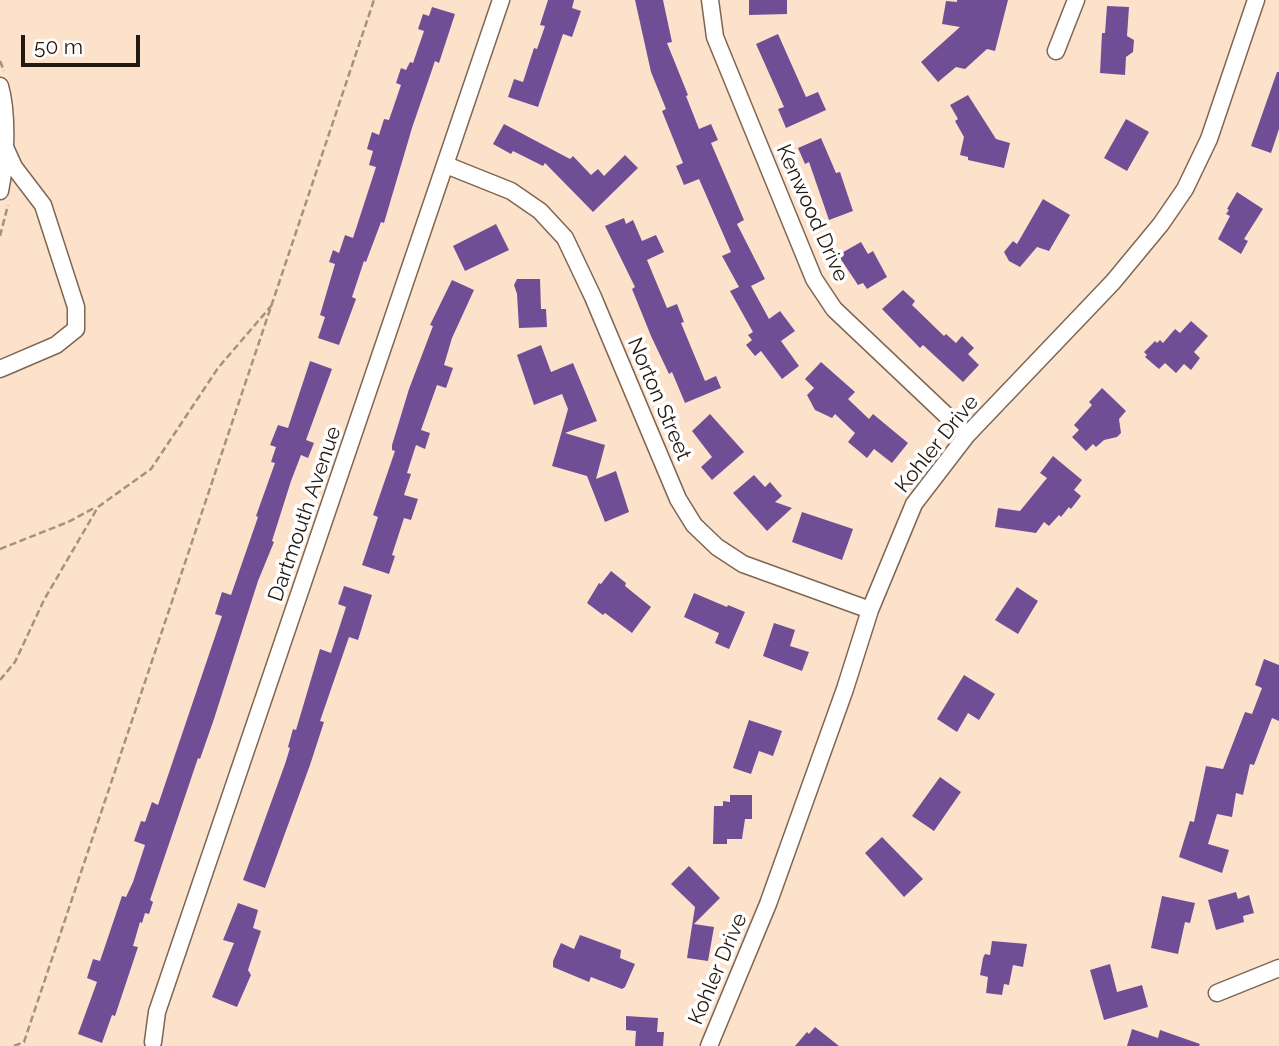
<!DOCTYPE html>
<style>
body{margin:0}
#map{position:relative;width:1279px;height:1046px;overflow:hidden;background:#fde2cb;font-family:Raleway,sans-serif}
canvas{display:block}
.scale{position:absolute;left:21px;top:35px;width:119px;height:32px;box-sizing:border-box;border:4px solid #221910;border-top:0;padding-left:9px;font-size:21px;line-height:24px;white-space:nowrap;color:#221910;-webkit-text-stroke:5px #fff;paint-order:stroke}
</style>
<div id="map">
<canvas width="1279" height="1046"></canvas>
<div class="scale">50 m</div>
</div>
<script>
const ctx = document.querySelector('canvas').getContext('2d');
ctx.lineJoin = 'round';
function fill(path, color) { ctx.fillStyle = color; ctx.fill(path, 'evenodd'); }
function trace(path, color, width, dash) { ctx.strokeStyle = color; ctx.lineWidth = width; ctx.lineCap = dash ? 'butt' : 'round'; ctx.setLineDash(dash || []); ctx.stroke(path); }
function drawText(font, color, halo, rows, align = 'center') {
  ctx.font = font + ' Raleway,sans-serif'; ctx.lineWidth = 7; ctx.setLineDash([]); ctx.textBaseline = 'middle'; ctx.strokeStyle = halo; ctx.fillStyle = color; for (const [text, x, y, turn = 0] of rows) {
    ctx.save(); ctx.translate(x, y); ctx.rotate((+turn || 0) * Math.PI / 180); ctx.textAlign = isNaN(turn) ? turn : align; if (halo) ctx.strokeText(text, 0, 0); ctx.fillText(text, 0, 0); ctx.restore();
  }
}
fill(new Path2D(`
 M 548,0 L 574,0 L 572,8 L 581,11 L 572,37 L 563,34 L 538,107 L 508,97 L 514,79 L 523,82 L 534,48 L 537,49 L 545,26 L 540,25 Z
 M 635,0 L 663,0 L 672,42 L 667,43 L 688,95 L 686,96 L 699,129 L 711,124 L 718,140 L 711,143 L 744,220 L 737,224 L 765,279 L 751,286 L 769,319 L 780,311 L 795,331 L 781,341 L 799,366 L 782,379 L 761,351 L 755,356 L 746,345 L 752,340 L 748,335 L 753,332 L 730,291 L 739,287 L 722,256 L 731,252 L 699,179 L 684,185 L 676,166 L 683,163 L 662,111 L 666,109 L 651,72 Z
 M 749,0 L 787,0 L 787,14 L 749,15 Z
 M 957,0 L 1008,0 L 995,51 L 987,49 L 965,69 L 956,67 L 938,82 L 921,62 L 960,27 L 942,24 L 946,1 L 957,2 Z
 M 1107,6 L 1129,7 L 1127,36 L 1134,40 L 1133,52 L 1126,57 L 1125,75 L 1100,73 L 1102,33 L 1105,33 Z
 M 432,7 L 455,14 L 439,63 L 435,61 L 412,128 L 384,223 L 381,222 L 366,262 L 364,261 L 352,297 L 356,299 L 339,345 L 318,338 L 325,317 L 320,315 L 335,264 L 329,262 L 333,250 L 339,253 L 345,235 L 353,238 L 376,167 L 369,165 L 373,151 L 367,149 L 372,132 L 379,135 L 384,119 L 389,120 L 401,85 L 396,83 L 401,68 L 406,70 L 410,62 L 413,63 L 424,31 L 418,29 L 423,14 L 429,16 Z
 M 778,34 L 806,97 L 818,92 L 826,110 L 786,128 L 778,109 L 784,107 L 756,44 Z
 M 1277,72 L 1279,72 L 1279,129 L 1271,153 L 1251,146 Z
 M 968,95 L 996,139 L 1010,143 L 1004,168 L 968,160 L 968,157 L 960,155 L 964,137 L 955,121 L 958,119 L 950,105 Z
 M 1126,119 L 1149,132 L 1127,171 L 1104,158 Z
 M 504,124 L 570,159 L 573,156 L 591,175 L 598,169 L 604,176 L 625,155 L 638,168 L 593,212 L 545,163 L 543,166 L 513,151 L 511,154 L 493,144 Z
 M 821,138 L 836,173 L 840,172 L 853,211 L 829,220 L 809,162 L 805,164 L 798,148 Z
 M 1237,192 L 1263,209 L 1244,239 L 1248,241 L 1241,254 L 1218,239 L 1230,216 L 1226,214 L 1229,210 L 1227,209 Z
 M 1043,199 L 1070,215 L 1049,251 L 1037,247 L 1020,267 L 1009,261 L 1004,252 L 1013,241 L 1017,244 Z
 M 624,218 L 626,224 L 633,220 L 642,241 L 656,235 L 664,252 L 647,260 L 667,308 L 677,304 L 684,322 L 681,323 L 705,381 L 716,376 L 721,388 L 685,403 L 672,372 L 669,374 L 651,336 L 632,289 L 635,287 L 605,226 Z
 M 496,224 L 509,250 L 465,271 L 453,246 Z
 M 861,242 L 868,254 L 873,251 L 887,277 L 867,289 L 863,283 L 858,285 L 838,255 Z
 M 517,279 L 540,279 L 541,309 L 546,309 L 547,327 L 519,328 L 517,294 L 514,285 Z
 M 452,280 L 474,290 L 452,338 L 444,365 L 453,368 L 446,388 L 437,385 L 421,430 L 430,433 L 425,449 L 416,445 L 407,473 L 411,474 L 404,495 L 418,499 L 411,520 L 404,518 L 392,555 L 395,556 L 389,574 L 362,565 L 378,517 L 373,515 L 395,451 L 392,450 L 392,445 L 409,389 L 433,326 L 430,325 Z
 M 903,290 L 915,301 L 912,305 L 944,336 L 946,334 L 956,343 L 962,336 L 974,348 L 968,354 L 979,365 L 963,382 L 923,345 L 920,348 L 882,309 Z
 M 1191,321 L 1208,336 L 1194,352 L 1200,358 L 1191,370 L 1184,364 L 1176,373 L 1165,363 L 1159,369 L 1145,357 L 1147,355 L 1144,352 L 1155,341 L 1157,343 L 1160,340 L 1163,343 L 1175,329 L 1180,333 Z
 M 541,345 L 551,372 L 573,363 L 597,421 L 565,433 L 605,445 L 596,479 L 616,471 L 629,512 L 605,522 L 587,476 L 552,466 L 568,409 L 562,394 L 534,405 L 517,355 Z
 M 310,361 L 332,369 L 306,440 L 314,443 L 308,458 L 301,455 L 291,481 L 272,541 L 274,542 L 258,581 L 214,719 L 200,759 L 198,758 L 150,900 L 153,902 L 149,914 L 145,913 L 142,923 L 140,922 L 133,946 L 138,947 L 115,1016 L 112,1015 L 102,1043 L 78,1034 L 97,982 L 87,978 L 93,959 L 100,961 L 122,896 L 126,897 L 133,882 L 145,845 L 134,841 L 141,821 L 145,822 L 152,802 L 158,805 L 222,616 L 215,614 L 222,592 L 231,595 L 258,517 L 256,516 L 275,463 L 271,462 L 276,447 L 270,445 L 278,425 L 288,428 Z
 M 821,362 L 855,392 L 848,399 L 869,419 L 873,414 L 908,443 L 892,463 L 874,449 L 867,458 L 848,442 L 855,433 L 835,414 L 832,418 L 815,410 L 807,395 L 814,388 L 805,379 Z
 M 1102,388 L 1126,411 L 1119,419 L 1121,433 L 1117,437 L 1104,440 L 1096,447 L 1093,444 L 1086,451 L 1072,437 L 1079,430 L 1074,425 L 1092,405 L 1089,402 Z
 M 710,414 L 744,452 L 712,480 L 701,467 L 712,457 L 692,431 Z
 M 1053,456 L 1082,480 L 1074,490 L 1081,496 L 1071,509 L 1069,507 L 1061,517 L 1059,515 L 1049,526 L 1044,522 L 1036,533 L 995,527 L 998,508 L 1020,511 L 1047,478 L 1040,473 Z
 M 754,475 L 765,487 L 770,482 L 782,496 L 775,502 L 792,508 L 767,531 L 733,493 Z
 M 802,512 L 853,529 L 842,560 L 792,542 Z
 M 611,571 L 626,583 L 625,586 L 651,607 L 632,633 L 605,613 L 603,615 L 587,603 L 599,583 L 601,584 Z
 M 344,586 L 372,595 L 358,640 L 349,637 L 320,721 L 324,722 L 310,765 L 265,888 L 243,880 L 285,764 L 290,748 L 288,747 L 293,729 L 296,730 L 320,649 L 331,653 L 346,607 L 338,604 Z
 M 1017,587 L 1038,601 L 1018,634 L 995,620 Z
 M 694,593 L 727,607 L 728,605 L 745,612 L 729,649 L 715,643 L 719,633 L 684,617 Z
 M 774,623 L 795,630 L 790,646 L 809,652 L 802,671 L 763,656 Z
 M 1264,659 L 1279,665 L 1279,721 L 1272,718 L 1254,765 L 1250,764 L 1243,795 L 1236,793 L 1232,817 L 1217,814 L 1208,844 L 1229,850 L 1222,873 L 1179,857 L 1190,821 L 1194,822 L 1206,766 L 1223,769 L 1245,712 L 1252,714 L 1262,688 L 1255,685 Z
 M 964,675 L 995,694 L 979,720 L 968,713 L 957,732 L 937,719 Z
 M 749,720 L 782,731 L 773,756 L 759,751 L 751,774 L 733,768 Z
 M 940,777 L 961,792 L 934,831 L 912,816 Z
 M 730,795 L 752,795 L 752,819 L 745,819 L 742,839 L 727,839 L 727,844 L 713,844 L 714,806 L 723,806 L 723,801 L 730,802 Z
 M 882,837 L 923,879 L 904,897 L 865,853 Z
 M 689,866 L 720,898 L 694,924 L 714,927 L 708,961 L 687,958 L 695,907 L 671,884 Z
 M 1236,892 L 1238,899 L 1249,895 L 1254,913 L 1243,916 L 1244,922 L 1216,930 L 1208,900 Z
 M 1162,896 L 1195,903 L 1190,923 L 1185,922 L 1178,954 L 1151,948 Z
 M 238,903 L 258,910 L 253,928 L 261,931 L 248,970 L 251,975 L 237,1007 L 212,997 L 234,943 L 223,940 Z
 M 580,935 L 621,950 L 620,958 L 635,964 L 625,987 L 622,989 L 591,977 L 589,982 L 553,967 L 553,961 L 561,943 L 574,949 Z
 M 992,941 L 1027,944 L 1023,967 L 1013,965 L 1009,985 L 1004,984 L 1002,995 L 986,993 L 988,977 L 980,975 L 983,958 L 985,954 L 990,955 Z
 M 1110,964 L 1117,992 L 1142,985 L 1148,1007 L 1104,1020 L 1090,970 Z
 M 626,1016 L 658,1018 L 657,1032 L 664,1032 L 663,1046 L 635,1046 L 636,1031 L 626,1030 Z
 M 815,1027 L 839,1046 L 795,1046 L 807,1032 L 809,1034 Z
 M 1132,1029 L 1158,1038 L 1160,1030 L 1200,1044 L 1199,1046 L 1127,1046 Z`), '#704e96');
const minor = new Path2D(`
 M 710,0 L 715,37 L 814,279 L 834,309 L 967,435
 M 1056,51 L 1076,0
 M 0,86 C 8,114 6,163 0,191
 M 446,165 L 511,191 L 540,211 L 565,238 L 593,297 L 678,499 L 694,525 L 717,547 L 743,564 L 870,610
 M 0,369 L 56,345 L 76,329 L 76,307 L 43,205 L 14,167 L 4,145
 M 1217,993 L 1279,968
 M 153,1042 L 157,1012 L 501,0
 M 709,1046 L 768,904 L 845,689 L 870,610 L 914,504 L 967,435 L 1113,282 L 1161,224 L 1185,189 L 1209,139 L 1256,0`);
trace(minor, '#7e6652', 19);
trace(new Path2D(`
 M 0,61 L 4,71
 M 0,236 L 8,205
 M 0,549 L 68,522 L 96,507
 M 0,680 L 15,662 L 44,600 L 98,507 L 151,469 L 218,368 L 272,305
 M 14,1046 L 24,1042 L 374,0`), '#a4917f', 2.5, [7, 3.5]);
trace(minor, '#fff', 16);
drawText('21px', '#221910', '#fff', [
 ["Kenwood Drive",812,213,66],
 ["Norton Street",659,399,67],
 ["Kohler Drive",937,444,-51],
 ["Dartmouth Avenue",305,514,-71],
 ["Kohler Drive",718,969,-67]
]);
</script>
